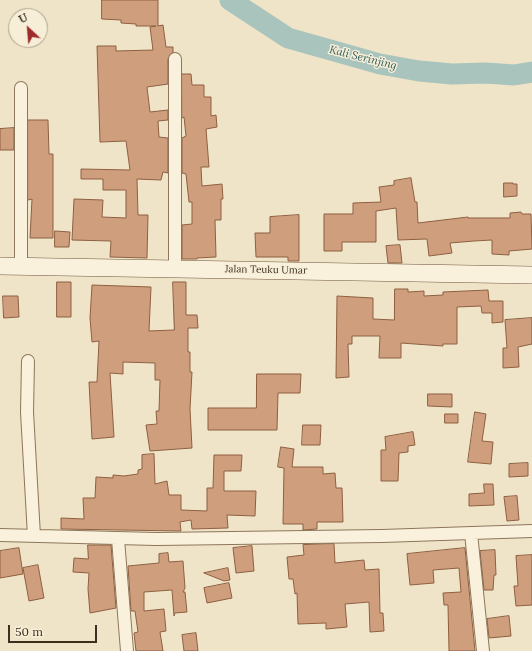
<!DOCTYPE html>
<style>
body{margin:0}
#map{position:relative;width:532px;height:651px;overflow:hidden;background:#f0e4c8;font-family:Lora,serif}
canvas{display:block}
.north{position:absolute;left:8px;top:8px;width:40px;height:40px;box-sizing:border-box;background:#f7eed8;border:1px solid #ada18e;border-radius:50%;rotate:334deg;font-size:11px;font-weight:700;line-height:16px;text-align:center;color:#3d2e20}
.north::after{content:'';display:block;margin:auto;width:14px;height:18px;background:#9e2a2b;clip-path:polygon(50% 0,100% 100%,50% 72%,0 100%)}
.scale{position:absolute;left:8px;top:625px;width:89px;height:18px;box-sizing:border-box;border:2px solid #3d2e20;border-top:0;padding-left:5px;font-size:12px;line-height:14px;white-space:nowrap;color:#3d2e20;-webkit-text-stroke:3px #f7eed8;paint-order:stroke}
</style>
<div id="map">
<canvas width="532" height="651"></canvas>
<div class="north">U</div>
<div class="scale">50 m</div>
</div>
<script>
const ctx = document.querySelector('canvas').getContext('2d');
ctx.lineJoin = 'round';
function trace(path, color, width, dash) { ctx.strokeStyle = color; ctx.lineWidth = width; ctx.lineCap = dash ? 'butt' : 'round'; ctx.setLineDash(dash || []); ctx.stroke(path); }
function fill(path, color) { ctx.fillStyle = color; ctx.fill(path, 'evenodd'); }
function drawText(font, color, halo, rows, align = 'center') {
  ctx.font = font + ' Lora,serif'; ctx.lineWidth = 3; ctx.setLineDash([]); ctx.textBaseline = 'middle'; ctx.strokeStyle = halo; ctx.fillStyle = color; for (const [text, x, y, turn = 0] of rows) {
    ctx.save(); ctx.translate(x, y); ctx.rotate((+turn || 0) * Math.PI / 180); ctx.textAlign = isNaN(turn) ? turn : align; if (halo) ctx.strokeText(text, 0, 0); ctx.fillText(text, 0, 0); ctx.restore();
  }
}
trace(new Path2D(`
 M 230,0 L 288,38 L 380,64 L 419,71 L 452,74 L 486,73 L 514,75 L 532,72`), '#a9c4bc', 21);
const building = new Path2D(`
 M 102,0 L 158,0 L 158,26 L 163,25 L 166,47 L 173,47 L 173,52 L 168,59 L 168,84 L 147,87 L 150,112 L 168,110 L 168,120 L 158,121 L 159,137 L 168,138 L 168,173 L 163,172 L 161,180 L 137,179 L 138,215 L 148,215 L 147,258 L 110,257 L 111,241 L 72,240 L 74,199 L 103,200 L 102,217 L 126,218 L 126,190 L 103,190 L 103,179 L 81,179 L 81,169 L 130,170 L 126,141 L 100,142 L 97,46 L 116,46 L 116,51 L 153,50 L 150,27 L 156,26 L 136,26 L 136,24 L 121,23 L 121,20 L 102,19 Z
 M 182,74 L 191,74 L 192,85 L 204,85 L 204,97 L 211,97 L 211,116 L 216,115 L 217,127 L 206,129 L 209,167 L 201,167 L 202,186 L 222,184 L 223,199 L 221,199 L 221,220 L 215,220 L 216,257 L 197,258 L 197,259 L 182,259 L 182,225 L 192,224 L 192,202 L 189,202 L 186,174 L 182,173 L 182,138 L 186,136 L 184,117 L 182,118 Z
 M 28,120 L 48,120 L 49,154 L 53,154 L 53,238 L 30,238 L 32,199 L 28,200 Z
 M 14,128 L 14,150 L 0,150 L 0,129 Z
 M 411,178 L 415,202 L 417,202 L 418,223 L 468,217 L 468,218 L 510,218 L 510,213 L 521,212 L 522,214 L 531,214 L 532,249 L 509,251 L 509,255 L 492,254 L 492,240 L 474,241 L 450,243 L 452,253 L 429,256 L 427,239 L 398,240 L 396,208 L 376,211 L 376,242 L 342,242 L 342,251 L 324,251 L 324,214 L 353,214 L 353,203 L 381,202 L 379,187 L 394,185 L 394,181 Z
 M 504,183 L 513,183 L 513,184 L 517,184 L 517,196 L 504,197 Z
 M 299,215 L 299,261 L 288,261 L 288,257 L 256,257 L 255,233 L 270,233 L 270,217 Z
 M 55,231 L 70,232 L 69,247 L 55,247 Z
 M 400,245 L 402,263 L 388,263 L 386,246 Z
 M 57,282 L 71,282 L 71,317 L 57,317 Z
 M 173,282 L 186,282 L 186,315 L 197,315 L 198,328 L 188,328 L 188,352 L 190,352 L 190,372 L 192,372 L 190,409 L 192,448 L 150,451 L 146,425 L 157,424 L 156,411 L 159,411 L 160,380 L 155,380 L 155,363 L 123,362 L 123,374 L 110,373 L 114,437 L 92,439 L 89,382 L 97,382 L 99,341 L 92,342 L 90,318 L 92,285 L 151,287 L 149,331 L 174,330 Z
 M 395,289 L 408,289 L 408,292 L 424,291 L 424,296 L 443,295 L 443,292 L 488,290 L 489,301 L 503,301 L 503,322 L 492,323 L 492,313 L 482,313 L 481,306 L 457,307 L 457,344 L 443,344 L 443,346 L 401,343 L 401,358 L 379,358 L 380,336 L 352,336 L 352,344 L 348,344 L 349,377 L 336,378 L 337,296 L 373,298 L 373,319 L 394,320 Z
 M 3,296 L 18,296 L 19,317 L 4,318 Z
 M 532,318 L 532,344 L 518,347 L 519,367 L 503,368 L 503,348 L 507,348 L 505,320 Z
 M 257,374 L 301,374 L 300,393 L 278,393 L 277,430 L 208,430 L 208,408 L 256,408 Z
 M 428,394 L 452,394 L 452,407 L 428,406 Z
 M 475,412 L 486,414 L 482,441 L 493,442 L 491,464 L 468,462 Z
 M 445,414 L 458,414 L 458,423 L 445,423 Z
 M 303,425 L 321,425 L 320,445 L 302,445 Z
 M 413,432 L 415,445 L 408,446 L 408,452 L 399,453 L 398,481 L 381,481 L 381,450 L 386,450 L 385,437 Z
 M 281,447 L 294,449 L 292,467 L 323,467 L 323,474 L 335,473 L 336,488 L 342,488 L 343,522 L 317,522 L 317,529 L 303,530 L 303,524 L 283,524 L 284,468 L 278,467 Z
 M 154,454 L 155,484 L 167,481 L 169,495 L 181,495 L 181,510 L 207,511 L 207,488 L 213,488 L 214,455 L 242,455 L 241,471 L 224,471 L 224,491 L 256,491 L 255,516 L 227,515 L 228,528 L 192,529 L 191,520 L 180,522 L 181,531 L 61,529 L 61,518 L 84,519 L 83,498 L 95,498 L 96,477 L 113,478 L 113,475 L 124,476 L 138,474 L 138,470 L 142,469 L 142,455 Z
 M 528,463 L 528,476 L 509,477 L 509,464 Z
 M 484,484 L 493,484 L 494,505 L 469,506 L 469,494 L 484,493 Z
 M 517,496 L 519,520 L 507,521 L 504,497 Z
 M 334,544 L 335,563 L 364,560 L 365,570 L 379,569 L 380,613 L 383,613 L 384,631 L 370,632 L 369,602 L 345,604 L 347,627 L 326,629 L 326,623 L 298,624 L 297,593 L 295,594 L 293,579 L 289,579 L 287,557 L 304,555 L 303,545 Z
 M 88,545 L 111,545 L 116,608 L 90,613 L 88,589 L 89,573 L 73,572 L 74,558 L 88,559 Z
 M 252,546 L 254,571 L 236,573 L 233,548 Z
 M 19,548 L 23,574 L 0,578 L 0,551 Z
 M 465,548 L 475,651 L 449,651 L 448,605 L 444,605 L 443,593 L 461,592 L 459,568 L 433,570 L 434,583 L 410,585 L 407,554 Z
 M 495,550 L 496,575 L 494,575 L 493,590 L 484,590 L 480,551 Z
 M 168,553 L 169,562 L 183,561 L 185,588 L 183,592 L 185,592 L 187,612 L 175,613 L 174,616 L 172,590 L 144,592 L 144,611 L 164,609 L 166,631 L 160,632 L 163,651 L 136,651 L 134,633 L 138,632 L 135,611 L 131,611 L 128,566 L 159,563 L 159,554 Z
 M 532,555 L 532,605 L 516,606 L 514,586 L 518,586 L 516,556 Z
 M 38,565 L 44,598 L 29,601 L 23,568 Z
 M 228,568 L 230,580 L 224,581 L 204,573 Z
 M 229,583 L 232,598 L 207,603 L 204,588 Z
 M 509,616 L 511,636 L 489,638 L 487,619 Z
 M 196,633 L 198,651 L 184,651 L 182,635 Z`);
fill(building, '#cf9f7d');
trace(building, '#8d5f41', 1);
const minor = new Path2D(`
 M 21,88 L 21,266
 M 175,269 L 175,59
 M 28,361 L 27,412 L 34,536
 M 471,533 L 483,651
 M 0,535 L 156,539 L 382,536 L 532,531
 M 118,539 L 127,651`);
const secondary = new Path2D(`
 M 0,266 L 532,275`);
trace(minor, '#8d765c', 14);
trace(secondary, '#6f573f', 18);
trace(minor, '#faf1dc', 12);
trace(secondary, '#faf1dc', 17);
drawText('10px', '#3d2e20', '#f7eed8', [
 ["Jalan Teuku Umar",266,270,1]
]);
drawText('italic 11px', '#2f5d5a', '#f7eed8', [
 ["Kali Serinjing",363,58,14]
]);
</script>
